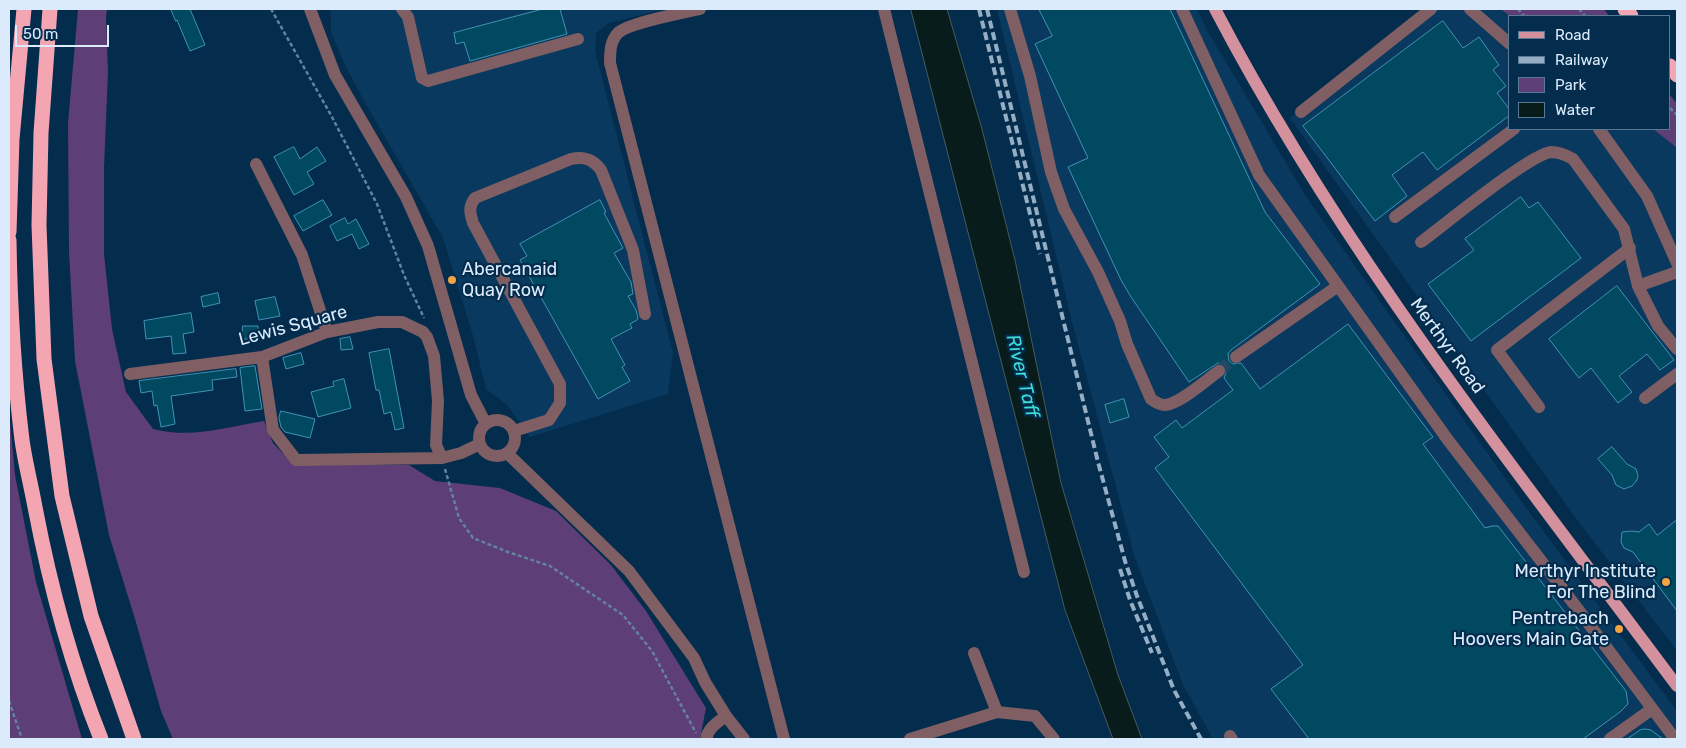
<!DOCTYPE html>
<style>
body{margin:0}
#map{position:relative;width:1686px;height:748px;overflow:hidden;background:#032c4d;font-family:Rubik,sans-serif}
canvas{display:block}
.frame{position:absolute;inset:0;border:10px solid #dbebfc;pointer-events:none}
.legend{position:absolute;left:1508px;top:15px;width:162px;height:115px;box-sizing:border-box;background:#032c4d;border:1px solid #597893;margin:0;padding:6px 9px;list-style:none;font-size:15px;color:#dbebfc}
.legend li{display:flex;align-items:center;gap:10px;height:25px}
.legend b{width:25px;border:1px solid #597893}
.scale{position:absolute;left:15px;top:25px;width:94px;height:22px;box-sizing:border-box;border:2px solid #dbebfc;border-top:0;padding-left:6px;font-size:15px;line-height:18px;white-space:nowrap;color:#dbebfc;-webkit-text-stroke:4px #032c4d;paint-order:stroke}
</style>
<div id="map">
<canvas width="1686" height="748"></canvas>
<div class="frame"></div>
<ul class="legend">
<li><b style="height:6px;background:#d2919c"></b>Road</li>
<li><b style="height:6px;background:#96aec4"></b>Railway</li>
<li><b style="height:14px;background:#5d3e76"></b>Park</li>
<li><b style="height:14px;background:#081c1b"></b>Water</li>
</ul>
<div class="scale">50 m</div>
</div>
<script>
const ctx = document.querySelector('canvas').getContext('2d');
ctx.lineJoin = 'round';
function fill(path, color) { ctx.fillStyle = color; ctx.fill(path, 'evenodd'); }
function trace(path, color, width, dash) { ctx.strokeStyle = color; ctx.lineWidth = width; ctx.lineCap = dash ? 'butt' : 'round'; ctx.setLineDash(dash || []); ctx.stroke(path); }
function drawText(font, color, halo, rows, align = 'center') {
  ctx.font = font + ' Rubik,sans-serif'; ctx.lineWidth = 4.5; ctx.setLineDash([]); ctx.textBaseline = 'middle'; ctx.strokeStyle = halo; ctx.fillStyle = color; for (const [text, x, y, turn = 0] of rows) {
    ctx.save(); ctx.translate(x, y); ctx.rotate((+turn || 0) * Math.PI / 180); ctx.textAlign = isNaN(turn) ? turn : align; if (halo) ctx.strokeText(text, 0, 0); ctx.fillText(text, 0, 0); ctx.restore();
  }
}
fill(new Path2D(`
 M 331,9 L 665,9 L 609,23 L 596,33 L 595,51 L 673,353 L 668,394 L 530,437 L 507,405 L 486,389 L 473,336 L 443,238 L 363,99 L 345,65 L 331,32 Z
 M 997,9 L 1197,9 L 1207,30 L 1307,198 L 1527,509 L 1677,711 L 1677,739 L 1213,739 L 1183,685 L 1134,555 L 1072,322 Z
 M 1433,9 L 1500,9 L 1510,16 L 1510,129 L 1653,129 L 1677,148 L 1677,651 L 1572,513 L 1290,118 Z`), '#09395e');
fill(new Path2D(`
 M 78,9 L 107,9 L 106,17 L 108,72 L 104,168 L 104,254 L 112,329 L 126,392 L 153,429 C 193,439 225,427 264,421 L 273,443 L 294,465 L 409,465 L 435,481 L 500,488 L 556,511 L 611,565 L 646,611 L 706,708 L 700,739 L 173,739 L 161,711 L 135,619 L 109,535 L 75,361 L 69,252 L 68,123 Z
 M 1500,9 L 1604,9 L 1609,16 L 1510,16 Z
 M 1670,95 L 1677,104 L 1677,148 L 1653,129 L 1670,129 Z
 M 9,411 L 15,475 L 36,582 L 82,739 L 9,739 Z`), '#5d3e76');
const water = new Path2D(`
 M 911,9 L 947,9 L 982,129 L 1015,260 L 1061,483 L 1118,675 L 1142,739 L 1113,739 L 1065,610 Z`);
fill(water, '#081c1b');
trace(water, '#475a5e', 1);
const building = new Path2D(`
 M 171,9 L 190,9 L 205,45 L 190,51 L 177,20 L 176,21 Z
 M 543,9 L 560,9 L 567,34 L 470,61 L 464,42 L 456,44 L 454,33 Z
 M 1039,9 L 1170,9 L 1265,212 L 1320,284 L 1231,350 L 1228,354 L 1229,361 L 1233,364 L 1241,363 L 1260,389 L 1348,324 L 1433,437 L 1423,444 L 1485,528 L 1492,526 L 1498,526 L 1626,691 L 1628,704 L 1620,712 L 1583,739 L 1309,739 L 1271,689 L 1303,665 L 1155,468 L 1169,457 L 1154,437 L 1176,420 L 1182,428 L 1233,390 L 1224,378 L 1227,370 L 1223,364 L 1218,363 L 1189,382 L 1131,297 L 1121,280 L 1068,167 L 1088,158 L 1035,44 L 1052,36 Z
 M 1443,21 L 1463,48 L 1479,37 L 1499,65 L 1493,70 L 1506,86 L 1497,93 L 1510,110 L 1510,115 L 1437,170 L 1423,152 L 1392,175 L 1407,196 L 1375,221 L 1303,126 Z
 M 294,147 L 300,159 L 317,147 L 326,161 L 307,172 L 314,184 L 294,195 L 274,157 Z
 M 1521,197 L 1529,208 L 1538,202 L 1581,258 L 1471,341 L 1428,284 L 1474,250 L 1465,239 Z
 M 323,200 L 332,215 L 303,231 L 294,216 Z
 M 600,200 L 606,212 L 604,213 L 623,248 L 614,253 L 631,282 L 633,294 L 628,296 L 636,310 L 638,318 L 637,320 L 630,324 L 632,328 L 611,339 L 625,365 L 622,367 L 630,381 L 598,399 L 520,260 L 527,256 L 520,244 Z
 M 345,218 L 348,224 L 356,219 L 369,244 L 359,249 L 352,234 L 337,241 L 330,226 Z
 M 1617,286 L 1674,360 L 1660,370 L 1647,354 L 1619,376 L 1632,392 L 1618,403 L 1591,368 L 1579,378 L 1549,339 Z
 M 218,293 L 220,303 L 203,307 L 201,297 Z
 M 275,297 L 280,316 L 259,320 L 255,301 Z
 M 191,313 L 194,332 L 183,334 L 186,353 L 173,354 L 171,336 L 146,339 L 144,321 Z
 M 243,326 L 258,326 L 258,339 L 242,339 Z
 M 350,337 L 353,349 L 341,350 L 340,339 Z
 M 389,349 L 404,428 L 395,430 L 391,412 L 384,414 L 379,390 L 376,390 L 369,353 Z
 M 301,353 L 304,364 L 286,369 L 283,358 Z
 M 255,366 L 262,409 L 245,411 L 240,368 Z
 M 236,369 L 237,377 L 212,380 L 213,390 L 171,396 L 175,424 L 161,427 L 157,405 L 154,406 L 152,391 L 141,393 L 139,381 Z
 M 344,379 L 351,408 L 318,417 L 311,392 L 334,386 L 333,382 Z
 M 1124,399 L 1129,417 L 1110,423 L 1105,405 Z
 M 281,411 L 315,419 L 310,438 L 285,432 L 281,427 L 279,418 Z
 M 1612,447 L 1627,464 L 1636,469 L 1638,476 L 1637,480 L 1632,486 L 1624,489 L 1616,485 L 1612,475 L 1598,459 Z
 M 1677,520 L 1677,611 L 1633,552 L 1624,548 L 1621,542 L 1622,532 L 1632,531 L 1639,532 L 1649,524 L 1657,535 Z
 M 1645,729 L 1651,730 L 1663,739 L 1627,739 L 1640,730 Z`);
fill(building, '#004961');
trace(building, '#4192b4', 1);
trace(new Path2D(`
 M 1219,371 L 1236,357`), '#234967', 12, [12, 6]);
trace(new Path2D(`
 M 271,9 L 332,117 L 377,204 L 404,275 L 424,318
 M 1518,9 L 1524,16
 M 1579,9 L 1585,16
 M 1670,108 L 1677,115
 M 445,469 L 459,518 L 473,538 L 508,552 L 550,566 L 623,615 L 652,651 L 696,733
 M 9,701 L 22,739`), '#64829c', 2.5, [4, 2.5]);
trace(new Path2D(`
 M 310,9 L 335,75 L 406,197 L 428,246 L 471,395 L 486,424
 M 402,9 L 408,17 L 422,78 L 428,81 L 578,39
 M 700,9 C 683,13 628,23 618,33 C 610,41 610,53 610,63 L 784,739
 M 884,9 L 1024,572
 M 1010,9 L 1030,76 L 1051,172 L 1064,209 L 1098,272 L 1120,321 L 1127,344 L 1151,399 C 1155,402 1159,405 1165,405 C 1180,404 1206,380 1219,371
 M 1182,9 L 1259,175 L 1448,440 L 1562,588 L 1675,739
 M 1470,9 L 1510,44
 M 1301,112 L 1431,9
 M 1599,129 L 1647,196 L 1677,263
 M 256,164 L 302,255 L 327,332
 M 1395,217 L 1514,129
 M 1421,242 C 1443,226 1530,154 1551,152 C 1559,152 1566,155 1573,159 L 1624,229 L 1638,286 L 1677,272
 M 1638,286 L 1658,326 L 1677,349
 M 262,357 L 273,430 L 296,460 L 442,458 L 461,453 L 480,444
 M 1236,357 L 1338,286
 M 130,374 L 262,357 L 327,332 L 378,322 L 402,322 L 423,332 L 427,337 L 434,356 L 438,401 L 436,445 L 442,458
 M 1645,398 L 1677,374
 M 1539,407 L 1497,350 L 1630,248
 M479 438a18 18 0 1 1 36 0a18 18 0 1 1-36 0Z
 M 514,431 L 549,420 L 560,403 L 560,384 L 473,223 C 470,213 468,207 475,198 L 571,159 C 584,156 593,159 601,170 L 633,250 L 645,314
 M 507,453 L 629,571 L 694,658 L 705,682 L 726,716 L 744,739
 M 974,653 L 997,712
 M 1230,736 L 1232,739
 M 706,739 C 708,728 718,722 726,716
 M 910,739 L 997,712 L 1035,716 L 1054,739
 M 1610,739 L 1652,709`), '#7f5f63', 12);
trace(new Path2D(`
 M 1215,9 C 1342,252 1514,467 1677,686`), '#d2919c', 12);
trace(new Path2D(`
 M 50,9 L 41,133 L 39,225 L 44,359 L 62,496 L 91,616 L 134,739
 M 1625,9 L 1631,16
 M 1670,66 L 1677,75
 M 9,232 L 12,139 L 24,9
 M 9,240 C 10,307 14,374 22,440 C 25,462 31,485 35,507 C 50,586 71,664 101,739`), '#f3a5b2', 15);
trace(new Path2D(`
 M 979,9 L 1040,254
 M 987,9 L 1098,462 L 1125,561 L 1137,596 L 1174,690 L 1201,739
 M 1120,569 L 1130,600 L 1152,653`), '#96aec4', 4, [8, 4]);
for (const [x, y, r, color] of [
 [452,280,5,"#f3a442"],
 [1666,582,5,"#f3a442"],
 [1619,629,5,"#f3a442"]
]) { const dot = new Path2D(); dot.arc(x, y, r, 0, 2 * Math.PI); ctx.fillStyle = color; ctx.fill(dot); trace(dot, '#032c4d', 2); }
drawText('18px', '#dbebfc', '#032c4d', [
 ["Abercanaid",462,270,"left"],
 ["Quay Row",462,291,"left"],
 ["Merthyr Institute",1656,572],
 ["For The Blind",1656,593],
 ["Pentrebach",1609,619],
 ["Hoovers Main Gate",1609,640]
], 'right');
drawText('18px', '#dbebfc', '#032c4d', [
 ["Lewis Square",293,326,-15],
 ["Merthyr Road",1447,346,54]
]);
drawText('italic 19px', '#3fded4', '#032c4d', [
 ["River Taff",1022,376,76]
]);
</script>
